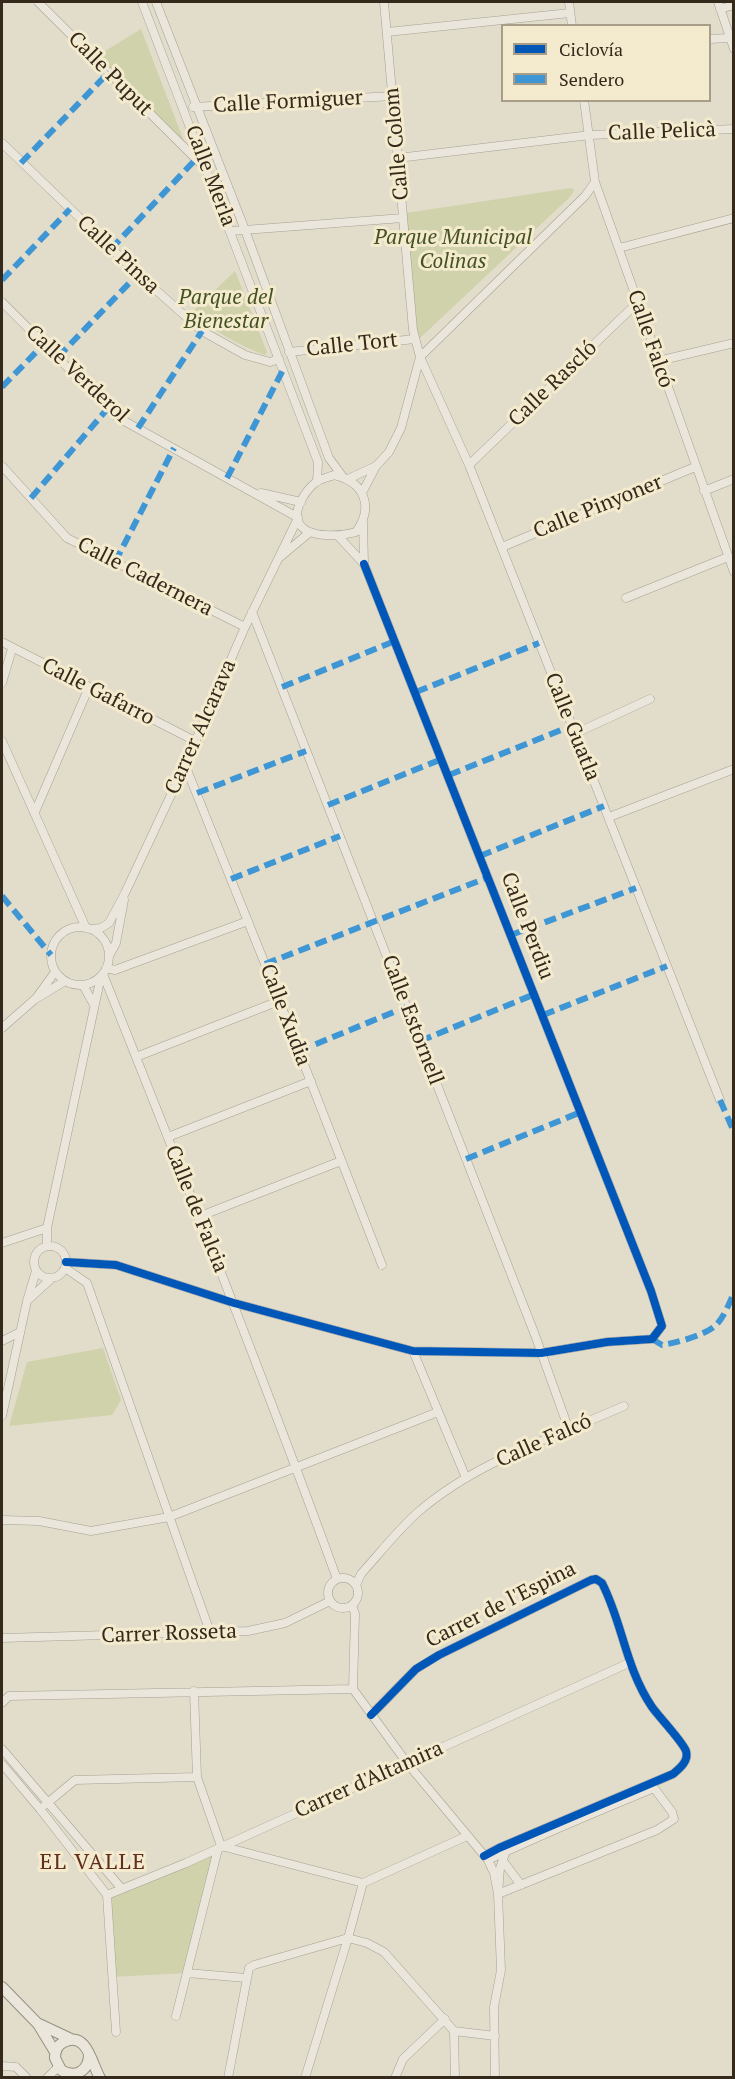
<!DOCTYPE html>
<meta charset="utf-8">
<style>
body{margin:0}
#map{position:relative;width:735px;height:2079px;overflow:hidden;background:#e2dcca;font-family:"PT Serif",serif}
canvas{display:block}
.frame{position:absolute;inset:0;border:3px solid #35291c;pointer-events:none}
.legend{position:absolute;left:501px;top:24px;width:210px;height:78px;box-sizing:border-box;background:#f4ebce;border:2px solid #a89d87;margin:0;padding:8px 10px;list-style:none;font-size:18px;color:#35291c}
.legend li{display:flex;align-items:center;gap:12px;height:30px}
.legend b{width:30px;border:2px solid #a89d87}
</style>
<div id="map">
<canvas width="735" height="2079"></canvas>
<div class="frame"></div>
<ul class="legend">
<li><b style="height:8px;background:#0057b8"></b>Ciclovía</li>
<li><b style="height:8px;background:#3e96d4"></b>Sendero</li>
</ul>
</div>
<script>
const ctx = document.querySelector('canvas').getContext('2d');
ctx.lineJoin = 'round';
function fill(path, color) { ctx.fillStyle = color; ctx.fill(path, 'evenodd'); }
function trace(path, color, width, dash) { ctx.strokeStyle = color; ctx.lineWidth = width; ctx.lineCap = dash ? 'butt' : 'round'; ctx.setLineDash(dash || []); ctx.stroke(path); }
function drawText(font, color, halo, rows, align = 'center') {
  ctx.font = font + ' "PT Serif",serif'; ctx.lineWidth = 6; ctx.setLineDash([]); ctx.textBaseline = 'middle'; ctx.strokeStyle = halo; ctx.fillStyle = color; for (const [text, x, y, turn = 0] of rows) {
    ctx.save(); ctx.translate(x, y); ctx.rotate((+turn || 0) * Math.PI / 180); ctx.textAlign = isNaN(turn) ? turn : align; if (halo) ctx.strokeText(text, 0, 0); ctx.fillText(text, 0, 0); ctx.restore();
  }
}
fill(new Path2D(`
 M 141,29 L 187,149 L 97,56 Z
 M 571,188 L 574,190 L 571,196 L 419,339 L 417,331 L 406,213 Z
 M 235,271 L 267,352 L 265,355 C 237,345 214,330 191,313 Z
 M 103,1348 L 121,1400 L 112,1415 L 9,1426 L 27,1362 Z
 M 218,1849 L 187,1973 L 112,1977 L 107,1895 Z`), '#d0d2ac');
const minor = new Path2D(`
 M 38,2 L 205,168
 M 142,2 L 318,462 L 317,482
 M 156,2 L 245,230 L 329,458 L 343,477
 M 384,2 L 413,330 L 420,357 L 469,465 L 720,1100
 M 569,2 L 572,26
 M 718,2 L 734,49
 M 720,9 L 734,5
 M 387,32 L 570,13
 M 710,39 L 729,38
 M 584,100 L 595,182 L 734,572
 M 193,107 L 393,96
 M 2,143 L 138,274 L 202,331 L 245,355 L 270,362 L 279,359
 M 398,158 L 590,135 L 734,129
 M 231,231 L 403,218
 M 619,248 L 734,218
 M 2,302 L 117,417 L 297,517
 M 289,352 L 415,339
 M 420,357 L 585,196 L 595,182
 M 658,361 L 734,343
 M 469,465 L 637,303
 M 2,466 L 67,538 L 245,627
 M 376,466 L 389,452 L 401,428 L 420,357
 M 334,475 C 365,482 374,507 356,532 C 342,536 307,539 299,523 C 292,510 306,490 316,482 C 321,479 329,477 334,475 Z
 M 348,479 L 376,466 L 362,493
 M 704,491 L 734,479
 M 261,493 L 301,502
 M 339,537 L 364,564 L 363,522
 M 502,547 L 695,467
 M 279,558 L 310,532
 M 626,598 L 728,557
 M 252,612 L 535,1335 L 569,1430
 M 2,642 L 195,741
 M 2,683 L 12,649
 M 574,734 L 650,699
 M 2,741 L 86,928
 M 185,765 L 265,964 L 382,1265
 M 35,812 L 89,687
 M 609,817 L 734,769
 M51 956a29 29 0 1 1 58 0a29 29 0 1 1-58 0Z
 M 90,929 L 101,928 L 109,923 L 125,893 L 185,765 L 245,627 L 298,518
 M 109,956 L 116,943 L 124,900
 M 106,968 L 115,970 L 248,921
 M 103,974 C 183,1175 263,1376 337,1579
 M 83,985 L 94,1005
 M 37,997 L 55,972
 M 2,1028 L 34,1000 L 65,981
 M 136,1057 L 279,1001
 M 168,1137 L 311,1081
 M 198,1217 L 341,1161
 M 2,1243 L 47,1228
 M 47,1246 L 47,1228 L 101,976
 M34 1262a16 16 0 1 1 32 0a16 16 0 1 1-32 0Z
 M 66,1262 L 116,1265 L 234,1303 L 413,1351 L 541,1353 L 607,1342 L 652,1339 L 662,1326 L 651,1291 L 364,564
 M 65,1268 L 87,1283 L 210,1632
 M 28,1300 L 52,1278
 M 2,1341 L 20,1332
 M 413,1351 L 466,1478
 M 2,1416 L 27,1301 L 36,1271
 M 2,1520 L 39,1521 L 91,1531 L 169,1517 L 438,1412
 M328 1593a15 15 0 1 1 30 0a15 15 0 1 1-30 0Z
 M 356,1585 L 361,1574 C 379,1554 397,1531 417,1513 C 475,1462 554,1437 624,1406
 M 352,1605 L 355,1614 L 353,1689
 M 2,1638 L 248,1631 L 285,1623 L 330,1601
 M 353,1689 L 407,1763 L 488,1860 L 494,1873 L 498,1894 L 501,1970 L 494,2007 L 495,2078
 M 194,1691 L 197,1777 L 221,1846
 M 2,1703 L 9,1696 L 353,1689
 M 371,1715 L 416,1669 L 439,1655 L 591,1580 L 596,1579 L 602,1583 C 623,1624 625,1667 652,1707 C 659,1717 683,1742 686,1751 C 689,1761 680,1768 673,1774 L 499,1848 L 484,1856
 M 2,1749 L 122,1889
 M 2,1764 L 40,1809 L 107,1895 L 116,2032
 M 45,1805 L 75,1780 L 197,1777
 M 221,1846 L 363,1883 L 467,1836
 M 488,1860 C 542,1834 598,1811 654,1788 L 672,1812 L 674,1819 L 657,1830 L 498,1894 L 500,1868 L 506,1851
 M 503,1861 L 521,1885
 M 107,1895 L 186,1863 L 629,1663
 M 187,1973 L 246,1978
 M 176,2016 L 218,1849
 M 454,2031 L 455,2078
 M 2,2066 L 16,2067 L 27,2078
 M 47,2078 L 58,2067
 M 228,2078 L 249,1968 L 254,1965 L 348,1938 L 367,1943 L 384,1952 L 454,2031 L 495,2036
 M 305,2078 L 348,1938 L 363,1883
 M 395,2078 L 403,2059 L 445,2019`);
const secondary = new Path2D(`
 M 2,1987 L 38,2024 L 55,2052
 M 39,2024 L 71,2039
 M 89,2054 C 89,2071 75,2079 61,2070 L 55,2058 C 55,2051 57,2045 64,2042 C 87,2030 92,2065 100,2078`);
trace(minor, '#a7a094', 9);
trace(secondary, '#979083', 12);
trace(minor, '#eae6db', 8);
trace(secondary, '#eae6db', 10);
trace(new Path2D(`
 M 21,163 L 109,72
 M 111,249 L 196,159
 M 2,280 L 70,209
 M 58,357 L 138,274
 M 2,387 L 44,344
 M 138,428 L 202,331
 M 227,478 L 283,370
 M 31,498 L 108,408
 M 115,562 L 174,448
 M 282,687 L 395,641
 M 416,692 L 539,643
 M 449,775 L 571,726
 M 197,793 L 306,751
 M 328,805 L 442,759
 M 480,856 L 604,806
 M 231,879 L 340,836
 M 2,896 L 51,955
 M 511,935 L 636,888
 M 265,964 L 489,877
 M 543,1015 L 667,966
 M 420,1041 L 535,994
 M 299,1051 L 406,1007
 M 720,1100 L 734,1132
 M 466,1159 L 581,1112
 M 652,1339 L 662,1345 C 676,1343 705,1335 715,1326 C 724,1318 729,1303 734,1293`), '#3e96d4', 6, [12, 6]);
trace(new Path2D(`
 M 66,1262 L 116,1265 L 234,1303 L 413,1351 L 541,1353 L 607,1342 L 652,1339 L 662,1326 L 651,1291 L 364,564
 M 371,1715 L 416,1669 L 439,1655 L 591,1580 L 596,1579 L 602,1583 C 623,1624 625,1667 652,1707 C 659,1717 683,1742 686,1751 C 689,1761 680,1768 673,1774 L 499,1848 L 484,1856`), '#0057b8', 8);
drawText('21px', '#35291c', '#f4ebce', [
 ["Calle Puput",110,74,45],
 ["Calle Formiguer",288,102,-3],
 ["Calle Pelicà",662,132,-2],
 ["Calle Colom",397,144,-95],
 ["Calle Merla",210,176,69],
 ["Calle Pinsa",118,255,43],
 ["Calle Falcó",650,339,71],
 ["Calle Tort",352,345,-6],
 ["Calle Verderol",77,374,43],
 ["Calle Rascló",553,384,-44],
 ["Calle Pinyoner",598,507,-22],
 ["Calle Cadernera",145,577,27],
 ["Calle Gafarro",98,692,27],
 ["Carrer Alcarava",201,727,-66],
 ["Calle Guatla",572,727,68],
 ["Calle Perdiu",527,926,69],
 ["Calle Xudia",285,1015,69],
 ["Calle Estornell",412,1020,69],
 ["Calle de Falcia",196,1209,68],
 ["Calle Falcó",544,1441,-24],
 ["Carrer de l'Espina",501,1605,-27],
 ["Carrer Rosseta",169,1634,-2],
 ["Carrer d'Altamira",369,1780,-24]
]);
drawText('italic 21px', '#445123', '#f4ebce', [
 ["Parque Municipal",453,238],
 ["Colinas",453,262],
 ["Parque del",226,298],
 ["Bienestar",226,322]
]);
ctx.letterSpacing = '1.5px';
drawText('22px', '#612d1c', '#f4ebce', [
 ["EL VALLE",93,1863]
]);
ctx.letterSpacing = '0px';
</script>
